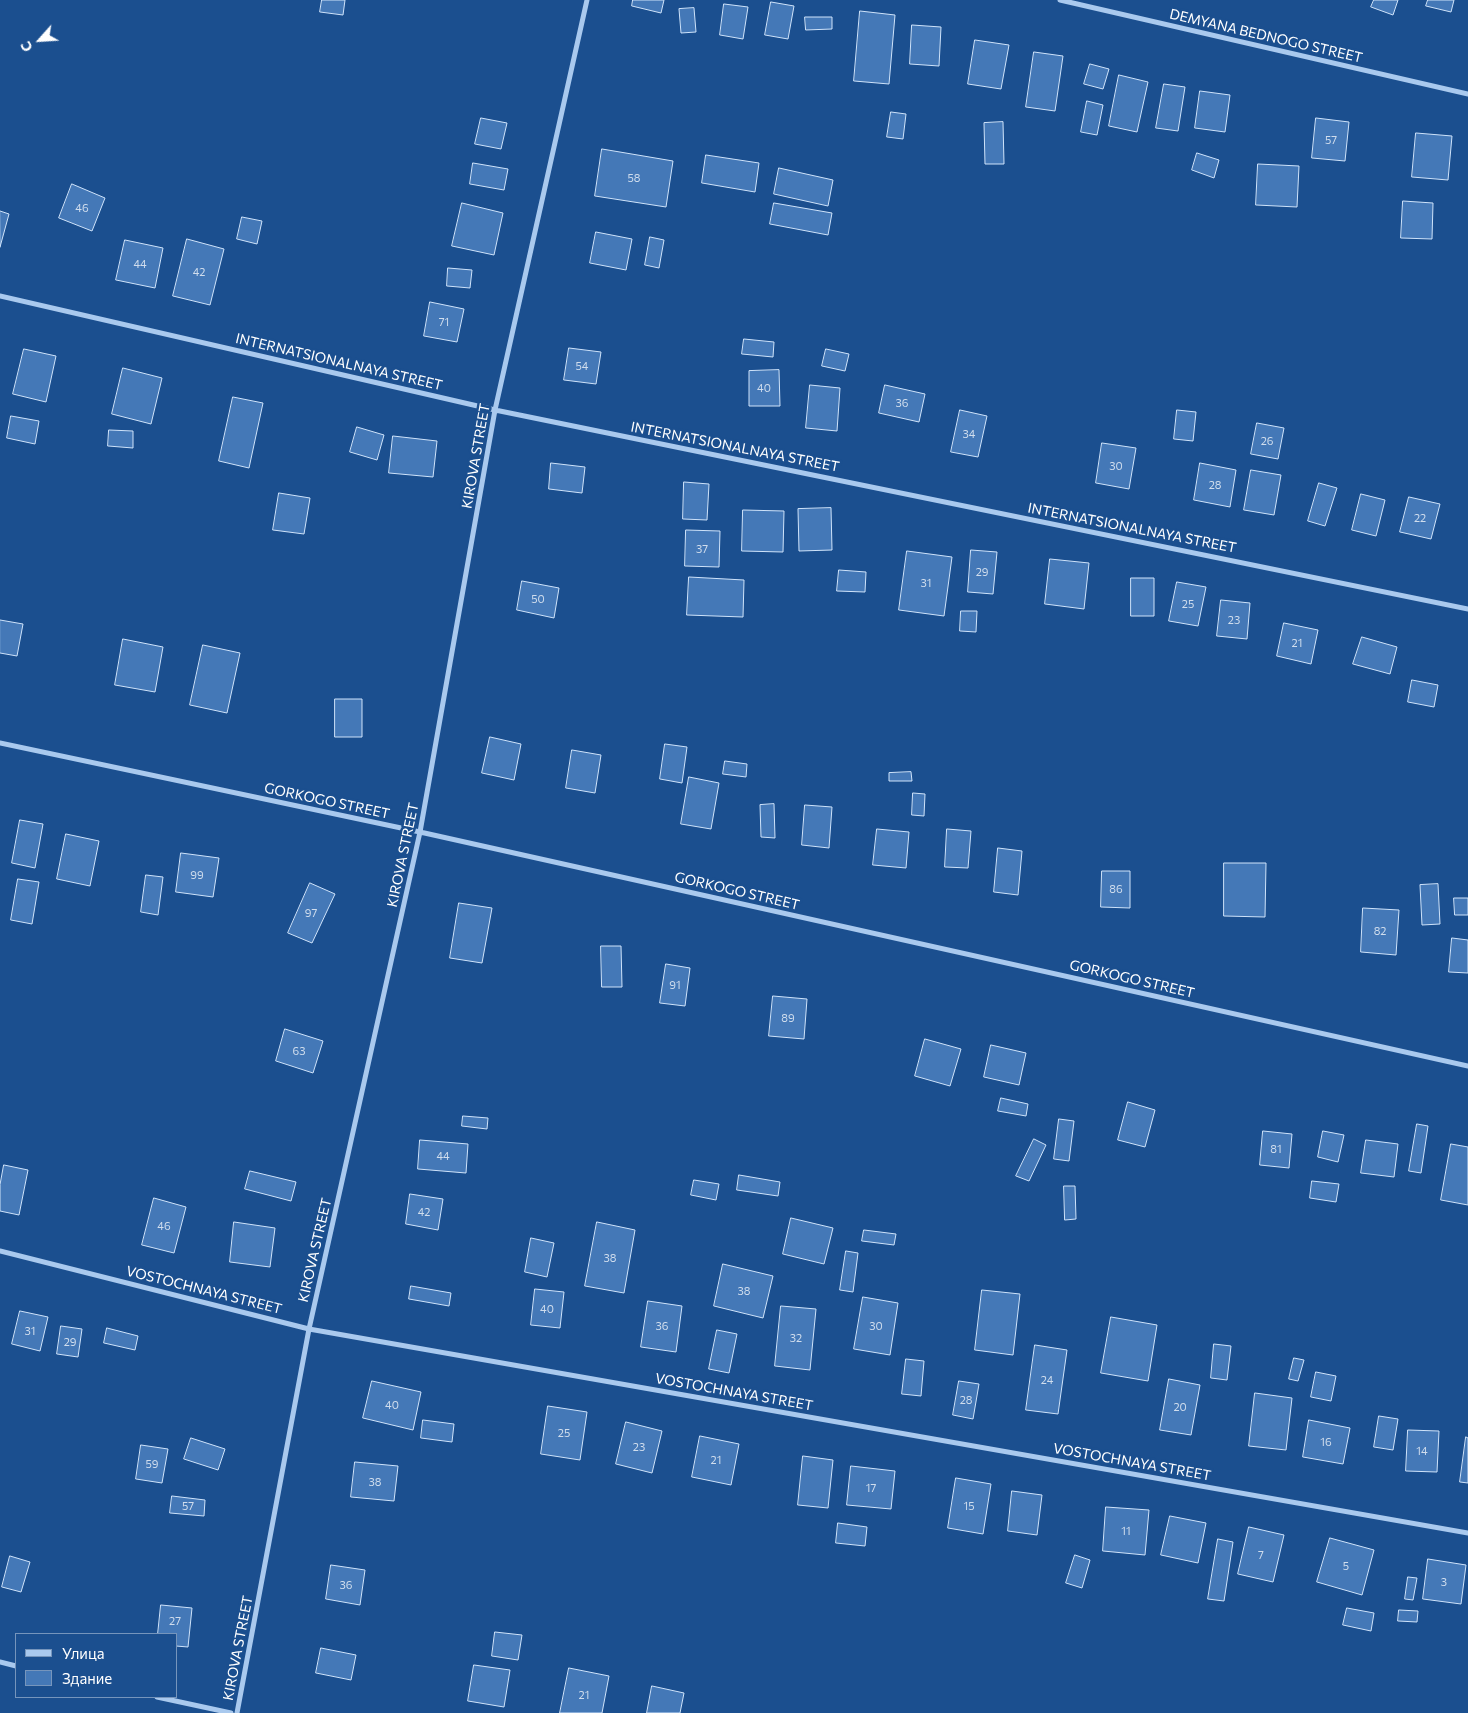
<!DOCTYPE html>
<meta charset="utf-8">
<style>
body{margin:0}
#map{position:relative;width:1468px;height:1713px;overflow:hidden;background:#1b4f8f;font-family:Commissioner,sans-serif}
canvas{display:block}
.legend{position:absolute;left:15px;top:1633px;width:162px;height:65px;box-sizing:border-box;background:#1b4f8f;border:1px solid #7695bc;margin:0;padding:6px 9px;list-style:none;font-size:15px;color:#fff}
.legend li{display:flex;align-items:center;gap:10px;height:25px}
.legend b{width:25px;border:1px solid #7695bc}
.north{position:absolute;left:15px;top:15px;width:50px;height:50px;-webkit-text-stroke:4px #1b4f8f;paint-order:stroke;rotate:244deg;font-size:14px;font-weight:700;line-height:20px;text-align:center;color:#fff}
.north::after{content:'';display:block;margin:auto;width:18px;height:22px;background:#fff;clip-path:polygon(50% 0,100% 100%,50% 72%,0 100%)}
</style>
<div id="map">
<canvas width="1468" height="1713"></canvas>
<ul class="legend">
<li><b style="height:6px;background:#a9c9ee"></b>Улица</li>
<li><b style="height:14px;background:#4478b7"></b>Здание</li>
</ul>
<div class="north">С</div>
</div>
<script>
const ctx = document.querySelector('canvas').getContext('2d');
ctx.lineJoin = 'round';
function fill(path, color) { ctx.fillStyle = color; ctx.fill(path, 'evenodd'); }
function trace(path, color, width, dash) { ctx.strokeStyle = color; ctx.lineWidth = width; ctx.lineCap = dash ? 'butt' : 'round'; ctx.setLineDash(dash || []); ctx.stroke(path); }
function drawText(font, color, halo, rows, align = 'center') {
  ctx.font = font + ' Commissioner,sans-serif'; ctx.lineWidth = 5; ctx.setLineDash([]); ctx.textBaseline = 'middle'; ctx.strokeStyle = halo; ctx.fillStyle = color; for (const [text, x, y, turn = 0] of rows) {
    ctx.save(); ctx.translate(x, y); ctx.rotate((+turn || 0) * Math.PI / 180); ctx.textAlign = isNaN(turn) ? turn : align; if (halo) ctx.strokeText(text, 0, 0); ctx.fillText(text, 0, 0); ctx.restore();
  }
}
const building = new Path2D(`
 M 322,0 L 345,0 L 343,15 L 320,12 Z
 M 633,0 L 664,0 L 661,13 L 632,6 Z
 M 1374,0 L 1398,0 L 1393,15 L 1371,7 Z
 M 1428,0 L 1454,0 L 1451,12 L 1426,6 Z
 M 771,2 L 794,6 L 788,39 L 765,35 Z
 M 724,4 L 748,7 L 743,39 L 720,35 Z
 M 694,8 L 696,32 L 681,33 L 679,9 Z
 M 860,11 L 895,15 L 889,84 L 854,81 Z
 M 805,17 L 832,17 L 832,29 L 806,30 Z
 M 912,25 L 941,27 L 939,66 L 910,64 Z
 M 975,40 L 1009,45 L 1001,89 L 968,84 Z
 M 1034,52 L 1063,56 L 1055,111 L 1026,107 Z
 M 1090,64 L 1109,69 L 1103,89 L 1084,84 Z
 M 1119,75 L 1148,82 L 1137,132 L 1109,126 Z
 M 1164,84 L 1185,87 L 1178,131 L 1156,128 Z
 M 1200,91 L 1230,95 L 1225,132 L 1195,128 Z
 M 1087,101 L 1103,105 L 1097,135 L 1081,132 Z
 M 891,112 L 906,114 L 903,139 L 887,137 Z
 M 481,118 L 507,123 L 501,149 L 475,144 Z
 M 1316,118 L 1349,122 L 1345,161 L 1312,158 Z
 M 1003,122 L 1004,164 L 985,164 L 984,123 Z
 M 1416,133 L 1452,136 L 1448,180 L 1412,177 Z
 M 602,149 L 673,161 L 666,207 L 595,196 Z
 M 1197,153 L 1219,160 L 1214,178 L 1192,170 Z
 M 706,155 L 759,163 L 755,192 L 702,183 Z
 M 473,163 L 508,169 L 504,190 L 470,184 Z
 M 1258,164 L 1299,166 L 1297,207 L 1256,205 Z
 M 779,168 L 833,180 L 828,206 L 774,194 Z
 M 72,184 L 105,198 L 92,231 L 59,218 Z
 M 1403,201 L 1433,203 L 1432,239 L 1401,238 Z
 M 462,203 L 503,213 L 494,255 L 452,246 Z
 M 774,203 L 832,213 L 828,235 L 770,224 Z
 M 0,211 L 9,214 L 0,247 Z
 M 242,217 L 262,221 L 257,244 L 237,239 Z
 M 596,232 L 632,239 L 626,270 L 590,263 Z
 M 650,237 L 664,240 L 659,268 L 645,265 Z
 M 187,239 L 224,249 L 210,305 L 173,296 Z
 M 125,240 L 163,248 L 155,288 L 116,280 Z
 M 448,268 L 472,270 L 470,288 L 447,286 Z
 M 430,302 L 464,309 L 457,342 L 424,336 Z
 M 744,339 L 774,342 L 773,357 L 742,354 Z
 M 569,348 L 601,352 L 596,384 L 564,380 Z
 M 24,349 L 56,356 L 46,402 L 13,394 Z
 M 826,349 L 849,354 L 845,371 L 822,366 Z
 M 123,368 L 162,378 L 151,424 L 112,414 Z
 M 779,370 L 780,406 L 749,406 L 749,371 Z
 M 810,385 L 840,388 L 837,431 L 806,428 Z
 M 885,385 L 925,394 L 919,422 L 879,413 Z
 M 233,397 L 263,403 L 249,468 L 219,461 Z
 M 960,410 L 987,416 L 978,457 L 951,452 Z
 M 1177,410 L 1196,412 L 1193,441 L 1174,439 Z
 M 11,416 L 39,421 L 35,444 L 7,438 Z
 M 1257,423 L 1284,428 L 1278,459 L 1251,454 Z
 M 357,427 L 384,435 L 377,460 L 350,452 Z
 M 109,430 L 133,431 L 133,448 L 108,446 Z
 M 393,436 L 437,441 L 433,477 L 389,473 Z
 M 1102,443 L 1136,448 L 1129,489 L 1096,483 Z
 M 551,463 L 585,467 L 582,493 L 549,489 Z
 M 1200,463 L 1236,470 L 1230,507 L 1194,500 Z
 M 1251,470 L 1281,475 L 1274,515 L 1244,510 Z
 M 684,482 L 709,484 L 707,520 L 683,519 Z
 M 1319,483 L 1337,488 L 1325,526 L 1308,521 Z
 M 279,493 L 310,498 L 304,534 L 273,530 Z
 M 1361,494 L 1385,500 L 1376,536 L 1352,530 Z
 M 1409,497 L 1440,504 L 1431,539 L 1400,532 Z
 M 831,508 L 832,550 L 799,551 L 798,509 Z
 M 743,510 L 784,511 L 783,552 L 742,551 Z
 M 686,530 L 720,531 L 719,567 L 685,566 Z
 M 971,550 L 997,552 L 993,594 L 968,592 Z
 M 907,551 L 952,557 L 944,616 L 899,610 Z
 M 1050,559 L 1089,563 L 1084,609 L 1045,604 Z
 M 839,570 L 866,572 L 865,592 L 837,591 Z
 M 689,577 L 744,580 L 743,617 L 687,615 Z
 M 1131,578 L 1154,578 L 1154,616 L 1131,616 Z
 M 522,581 L 559,588 L 554,618 L 517,610 Z
 M 1177,582 L 1206,587 L 1198,626 L 1169,621 Z
 M 1221,600 L 1250,603 L 1247,639 L 1217,636 Z
 M 961,611 L 977,611 L 976,632 L 960,631 Z
 M 0,620 L 23,624 L 17,656 L 0,653 Z
 M 1284,623 L 1318,630 L 1311,664 L 1277,656 Z
 M 1362,637 L 1397,647 L 1390,674 L 1353,664 Z
 M 123,639 L 163,647 L 155,692 L 115,685 Z
 M 203,645 L 240,653 L 227,713 L 190,705 Z
 M 1412,680 L 1438,685 L 1434,707 L 1408,702 Z
 M 335,699 L 362,699 L 362,737 L 335,737 Z
 M 490,737 L 521,744 L 514,780 L 482,773 Z
 M 665,744 L 687,747 L 682,783 L 660,779 Z
 M 572,750 L 601,755 L 595,793 L 566,788 Z
 M 725,761 L 747,764 L 746,777 L 723,774 Z
 M 911,772 L 912,781 L 889,781 L 889,773 Z
 M 689,777 L 719,783 L 711,829 L 681,824 Z
 M 913,793 L 925,794 L 924,816 L 912,815 Z
 M 774,804 L 775,838 L 761,837 L 760,805 Z
 M 805,805 L 832,807 L 829,848 L 802,845 Z
 M 20,820 L 43,824 L 35,868 L 12,863 Z
 M 877,829 L 909,832 L 906,868 L 873,865 Z
 M 947,829 L 971,831 L 968,868 L 945,867 Z
 M 66,834 L 99,841 L 90,886 L 57,879 Z
 M 998,848 L 1022,851 L 1018,895 L 994,892 Z
 M 181,853 L 219,858 L 213,897 L 176,892 Z
 M 1224,863 L 1266,863 L 1265,917 L 1224,916 Z
 M 1102,871 L 1130,871 L 1130,908 L 1101,907 Z
 M 146,875 L 163,877 L 158,915 L 141,912 Z
 M 18,879 L 39,882 L 32,924 L 11,920 Z
 M 310,883 L 335,894 L 312,943 L 288,933 Z
 M 1438,884 L 1440,924 L 1422,925 L 1420,885 Z
 M 1454,898 L 1468,898 L 1468,915 L 1455,915 Z
 M 459,903 L 492,908 L 482,963 L 450,958 Z
 M 1363,908 L 1399,910 L 1396,955 L 1361,952 Z
 M 1452,938 L 1468,940 L 1468,973 L 1449,972 Z
 M 601,946 L 621,946 L 622,987 L 602,987 Z
 M 666,964 L 690,968 L 685,1006 L 660,1003 Z
 M 773,996 L 807,999 L 804,1039 L 769,1036 Z
 M 285,1029 L 323,1041 L 313,1073 L 276,1061 Z
 M 925,1039 L 961,1049 L 950,1086 L 915,1076 Z
 M 991,1045 L 1026,1053 L 1019,1085 L 984,1077 Z
 M 1001,1098 L 1028,1104 L 1026,1116 L 998,1111 Z
 M 1128,1102 L 1155,1110 L 1145,1147 L 1118,1140 Z
 M 463,1116 L 488,1118 L 487,1129 L 462,1126 Z
 M 1059,1119 L 1074,1121 L 1069,1161 L 1054,1159 Z
 M 1417,1124 L 1428,1126 L 1421,1173 L 1409,1171 Z
 M 1263,1131 L 1292,1134 L 1289,1168 L 1260,1165 Z
 M 1323,1131 L 1344,1135 L 1338,1162 L 1318,1157 Z
 M 1034,1139 L 1046,1145 L 1029,1181 L 1016,1176 Z
 M 420,1140 L 468,1144 L 466,1173 L 418,1169 Z
 M 1366,1140 L 1398,1144 L 1394,1177 L 1361,1173 Z
 M 1451,1144 L 1468,1147 L 1468,1205 L 1441,1200 Z
 M 4,1165 L 28,1170 L 19,1215 L 0,1211 L 0,1185 Z
 M 250,1171 L 296,1182 L 291,1201 L 245,1189 Z
 M 739,1175 L 780,1182 L 778,1196 L 737,1190 Z
 M 694,1180 L 719,1184 L 716,1200 L 691,1195 Z
 M 1312,1181 L 1339,1184 L 1336,1202 L 1310,1198 Z
 M 1064,1186 L 1075,1186 L 1076,1219 L 1065,1220 Z
 M 410,1194 L 443,1199 L 438,1230 L 406,1224 Z
 M 154,1198 L 186,1207 L 174,1253 L 142,1245 Z
 M 791,1218 L 833,1228 L 824,1264 L 783,1254 Z
 M 234,1222 L 275,1228 L 270,1267 L 230,1262 Z
 M 597,1222 L 635,1230 L 624,1293 L 585,1286 Z
 M 864,1230 L 896,1234 L 894,1245 L 862,1241 Z
 M 531,1238 L 554,1243 L 547,1277 L 525,1272 Z
 M 846,1251 L 858,1253 L 853,1292 L 840,1290 Z
 M 723,1264 L 773,1276 L 763,1318 L 714,1306 Z
 M 411,1286 L 451,1293 L 449,1306 L 409,1299 Z
 M 535,1289 L 564,1292 L 560,1328 L 531,1325 Z
 M 982,1290 L 1020,1294 L 1013,1355 L 975,1350 Z
 M 863,1297 L 898,1303 L 890,1355 L 854,1349 Z
 M 648,1301 L 682,1306 L 676,1352 L 641,1347 Z
 M 781,1306 L 816,1309 L 810,1370 L 775,1366 Z
 M 20,1311 L 48,1317 L 40,1351 L 12,1344 Z
 M 1111,1317 L 1157,1325 L 1148,1381 L 1101,1373 Z
 M 61,1326 L 82,1329 L 78,1357 L 57,1354 Z
 M 107,1328 L 138,1336 L 135,1350 L 104,1343 Z
 M 717,1330 L 737,1334 L 729,1373 L 709,1369 Z
 M 1214,1344 L 1231,1346 L 1227,1380 L 1211,1378 Z
 M 1035,1345 L 1067,1350 L 1058,1414 L 1026,1410 Z
 M 1294,1358 L 1304,1360 L 1298,1381 L 1289,1379 Z
 M 906,1359 L 924,1361 L 921,1396 L 902,1394 Z
 M 1316,1372 L 1336,1376 L 1331,1401 L 1311,1397 Z
 M 1169,1379 L 1200,1385 L 1191,1435 L 1160,1430 Z
 M 372,1381 L 421,1392 L 413,1430 L 363,1418 Z
 M 959,1381 L 979,1384 L 973,1419 L 953,1415 Z
 M 1255,1393 L 1292,1398 L 1286,1450 L 1249,1446 Z
 M 548,1406 L 587,1412 L 580,1460 L 541,1454 Z
 M 1379,1416 L 1398,1419 L 1393,1450 L 1374,1447 Z
 M 423,1420 L 454,1424 L 452,1442 L 421,1438 Z
 M 1309,1420 L 1350,1428 L 1343,1464 L 1303,1457 Z
 M 626,1422 L 662,1431 L 652,1473 L 616,1464 Z
 M 1408,1430 L 1439,1431 L 1437,1472 L 1406,1471 Z
 M 700,1436 L 739,1444 L 731,1485 L 692,1477 Z
 M 1466,1437 L 1468,1438 L 1468,1483 L 1460,1482 Z
 M 191,1438 L 225,1449 L 218,1470 L 184,1459 Z
 M 141,1445 L 168,1449 L 162,1483 L 136,1479 Z
 M 803,1456 L 833,1460 L 828,1508 L 798,1505 Z
 M 355,1462 L 398,1466 L 394,1501 L 351,1497 Z
 M 851,1466 L 895,1471 L 891,1509 L 847,1505 Z
 M 956,1478 L 991,1484 L 983,1534 L 948,1528 Z
 M 1012,1491 L 1042,1495 L 1037,1535 L 1008,1531 Z
 M 172,1496 L 205,1500 L 204,1516 L 170,1513 Z
 M 1106,1507 L 1149,1510 L 1145,1555 L 1103,1551 Z
 M 1170,1516 L 1206,1523 L 1198,1563 L 1161,1555 Z
 M 838,1523 L 867,1527 L 865,1546 L 836,1543 Z
 M 1249,1527 L 1284,1535 L 1273,1582 L 1238,1574 Z
 M 1330,1538 L 1374,1550 L 1362,1595 L 1317,1582 Z
 M 1218,1539 L 1233,1542 L 1224,1601 L 1208,1599 Z
 M 1075,1555 L 1090,1560 L 1082,1588 L 1066,1583 Z
 M 10,1556 L 30,1562 L 21,1592 L 2,1587 Z
 M 1428,1559 L 1466,1565 L 1461,1604 L 1423,1599 Z
 M 331,1565 L 365,1570 L 360,1605 L 326,1599 Z
 M 1408,1577 L 1417,1578 L 1413,1600 L 1405,1599 Z
 M 161,1605 L 192,1608 L 188,1647 L 176,1646 L 176,1634 L 158,1634 Z
 M 1347,1608 L 1374,1613 L 1371,1631 L 1343,1625 Z
 M 1399,1610 L 1418,1611 L 1417,1622 L 1398,1621 Z
 M 495,1632 L 522,1635 L 518,1660 L 492,1656 Z
 M 321,1648 L 356,1655 L 351,1680 L 316,1673 Z
 M 474,1665 L 510,1670 L 504,1707 L 468,1701 Z
 M 569,1668 L 609,1676 L 602,1713 L 560,1713 Z
 M 652,1686 L 684,1693 L 680,1713 L 647,1713 Z`);
fill(building, '#4478b7');
trace(building, '#cfe3fa', 1);
trace(new Path2D(`
 M 1060,0 L 1468,94
 M 0,296 L 495,410 L 1468,609
 M 0,743 L 420,832 L 1468,1066
 M 0,1251 L 309,1329 L 1468,1533
 M 0,1662 L 16,1666
 M 157,1697 L 231,1713
 M 237,1713 L 309,1329 L 420,832 L 495,410 L 587,0`), '#a9c9ee', 5);
drawText('11px', '#d0dded', null, [
 ["57",1331,140],
 ["58",634,178],
 ["46",82,208],
 ["44",140,264],
 ["42",199,272],
 ["71",444,322],
 ["54",582,366],
 ["40",764,388],
 ["36",902,403],
 ["34",969,434],
 ["26",1267,441],
 ["30",1116,466],
 ["28",1215,485],
 ["22",1420,518],
 ["37",702,549],
 ["29",982,572],
 ["31",926,583],
 ["50",538,599],
 ["25",1188,604],
 ["23",1234,620],
 ["21",1297,643],
 ["99",197,875],
 ["86",1116,889],
 ["97",311,913],
 ["82",1380,931],
 ["91",675,985],
 ["89",788,1018],
 ["63",299,1051],
 ["81",1276,1149],
 ["44",443,1156],
 ["42",424,1212],
 ["46",164,1226],
 ["38",610,1258],
 ["38",744,1291],
 ["40",547,1309],
 ["36",662,1326],
 ["30",876,1326],
 ["31",30,1331],
 ["32",796,1338],
 ["29",70,1342],
 ["24",1047,1380],
 ["28",966,1400],
 ["40",392,1405],
 ["20",1180,1407],
 ["25",564,1433],
 ["16",1326,1442],
 ["23",639,1447],
 ["14",1422,1451],
 ["21",716,1460],
 ["59",152,1464],
 ["38",375,1482],
 ["17",871,1488],
 ["57",188,1506],
 ["15",969,1506],
 ["11",1126,1531],
 ["7",1261,1555],
 ["5",1346,1566],
 ["3",1444,1582],
 ["36",346,1585],
 ["27",175,1621],
 ["21",584,1695]
]);
drawText('14px', '#fff', '#1b4f8f', [
 ["DEMYANA BEDNOGO STREET",1266,36,13],
 ["INTERNATSIONALNAYA STREET",339,362,13],
 ["INTERNATSIONALNAYA STREET",735,447,11],
 ["KIROVA STREET",476,456,-80],
 ["INTERNATSIONALNAYA STREET",1132,528,11],
 ["GORKOGO STREET",327,801,12],
 ["KIROVA STREET",403,855,-78],
 ["GORKOGO STREET",737,891,13],
 ["GORKOGO STREET",1132,979,13],
 ["KIROVA STREET",315,1250,-77],
 ["VOSTOCHNAYA STREET",204,1290,14],
 ["VOSTOCHNAYA STREET",734,1392,10],
 ["VOSTOCHNAYA STREET",1132,1462,10],
 ["KIROVA STREET",238,1648,-79]
]);
</script>
